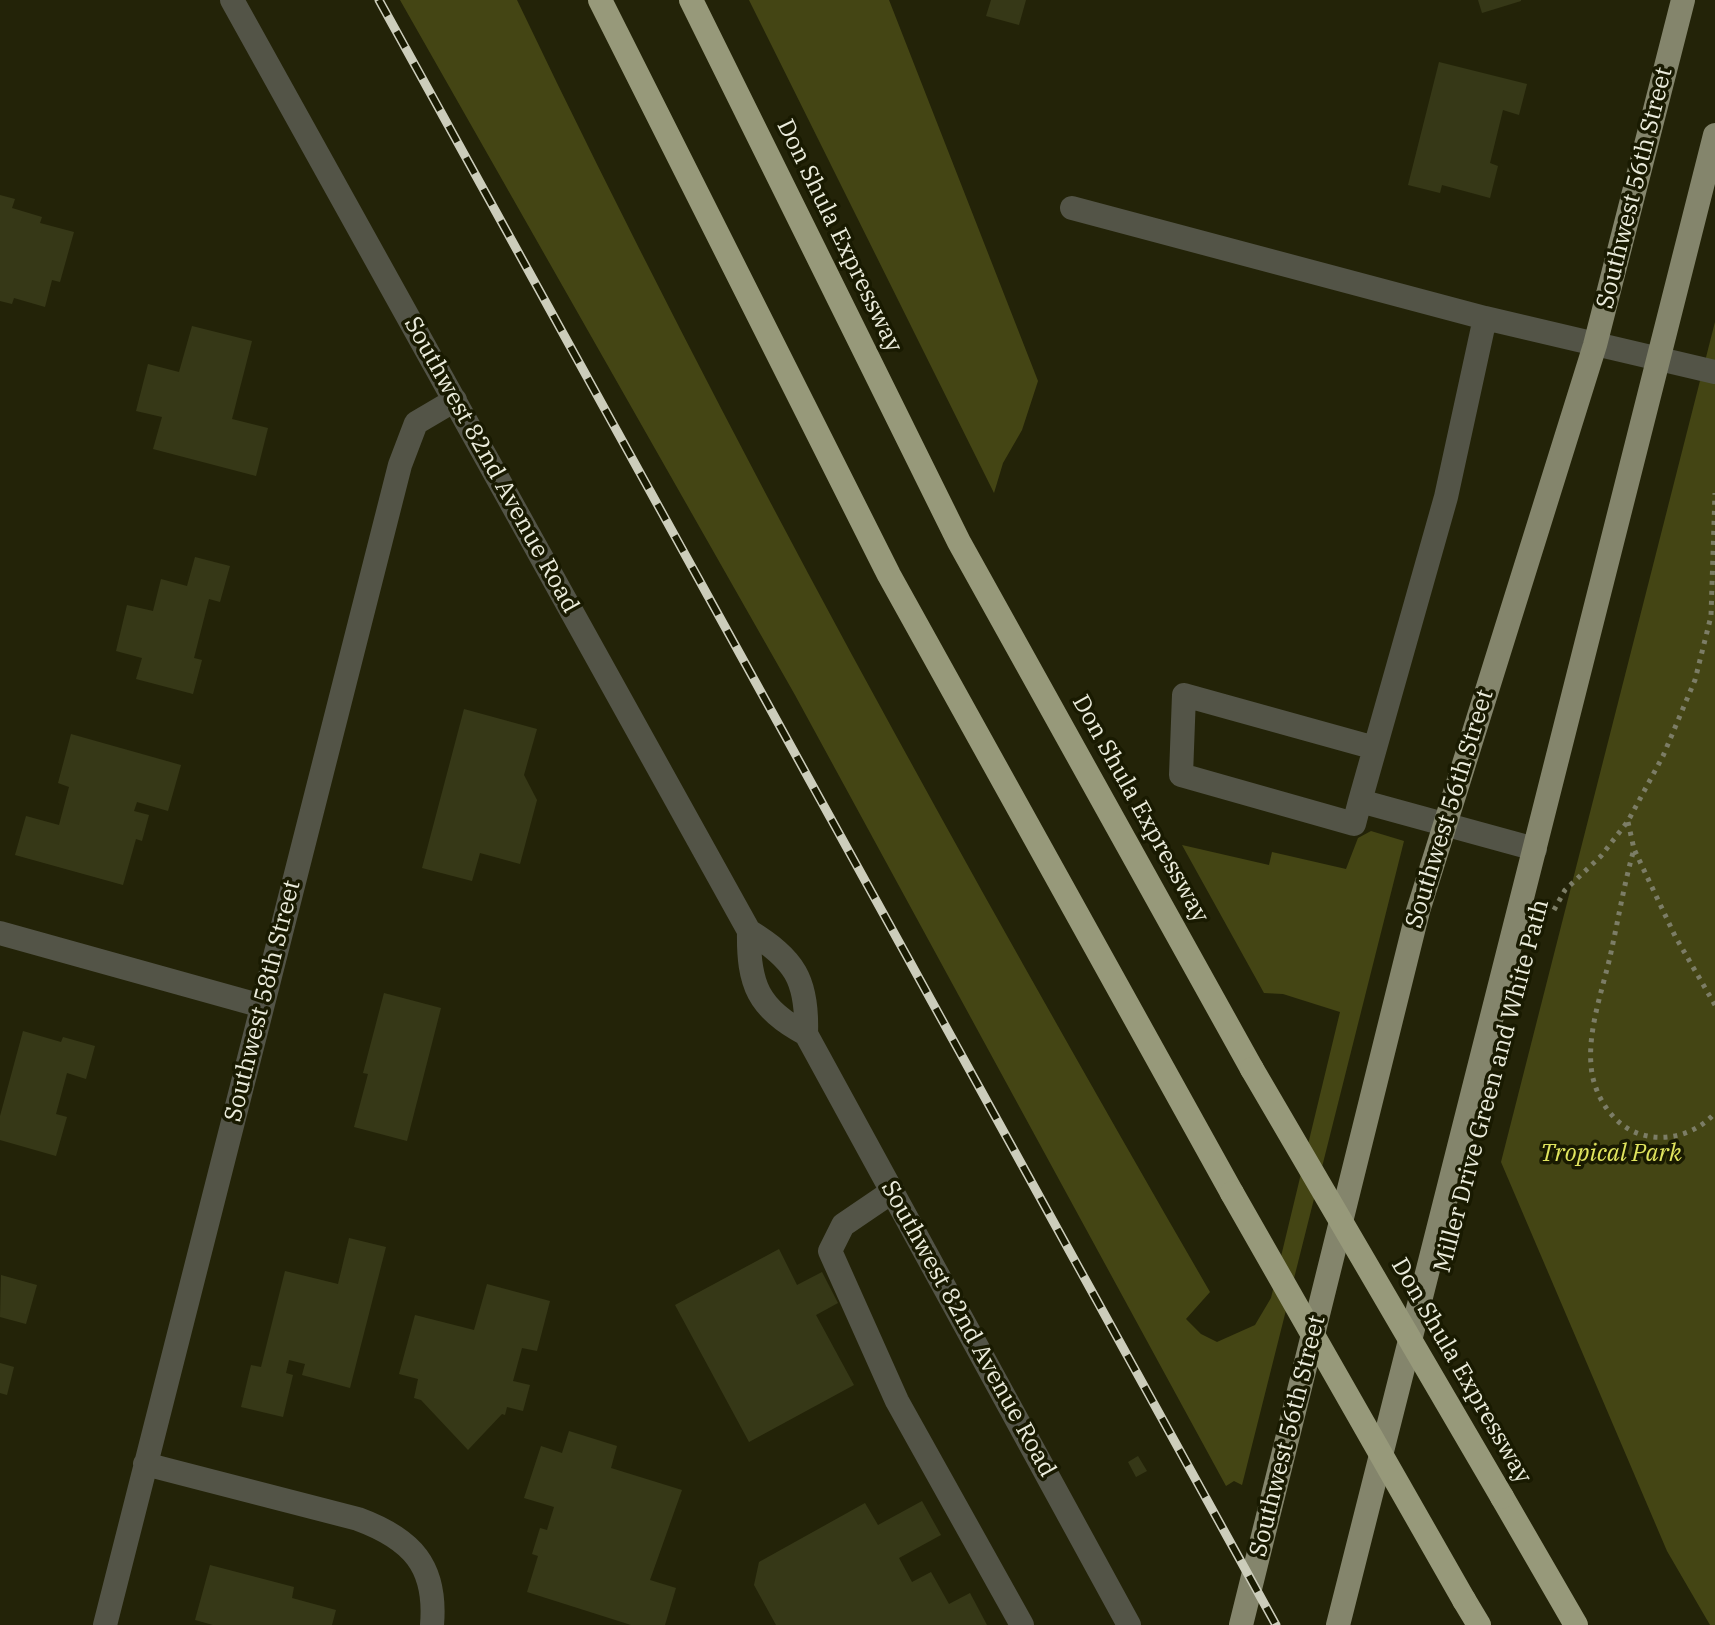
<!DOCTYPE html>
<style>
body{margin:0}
canvas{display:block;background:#232308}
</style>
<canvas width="1715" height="1625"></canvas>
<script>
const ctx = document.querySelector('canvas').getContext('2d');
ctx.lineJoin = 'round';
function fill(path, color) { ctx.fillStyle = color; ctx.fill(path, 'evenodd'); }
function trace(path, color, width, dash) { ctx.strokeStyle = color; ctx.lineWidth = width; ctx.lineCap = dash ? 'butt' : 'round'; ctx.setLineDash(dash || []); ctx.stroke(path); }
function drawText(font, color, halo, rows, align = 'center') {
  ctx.font = font + ' "IBM Plex Serif",serif'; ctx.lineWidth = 7; ctx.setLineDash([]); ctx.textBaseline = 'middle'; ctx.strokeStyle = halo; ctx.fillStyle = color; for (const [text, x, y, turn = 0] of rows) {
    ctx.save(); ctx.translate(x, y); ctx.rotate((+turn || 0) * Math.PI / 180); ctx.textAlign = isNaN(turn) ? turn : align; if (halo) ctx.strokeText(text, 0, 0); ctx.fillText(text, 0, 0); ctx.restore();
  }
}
fill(new Path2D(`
 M 400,0 L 517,0 C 728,442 966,869 1210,1292 L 1186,1319 L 1201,1334 L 1217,1342 L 1255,1325 L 1271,1298 L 1340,1012 L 1283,994 L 1264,993 L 1182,845 L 1269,865 L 1272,852 L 1346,869 L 1358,838 L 1371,831 L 1404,841 L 1242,1485 L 1234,1481 L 1226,1486 L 795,695 Z
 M 749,0 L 889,0 L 1038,381 L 1022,430 L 1003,463 L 994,493 Z
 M 1715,322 L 1715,1625 L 1710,1625 L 1667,1551 L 1501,1162 Z`), '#444514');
fill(new Path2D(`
 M 991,0 L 1026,0 L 1019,25 L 986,16 Z
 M 1478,0 L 1521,0 L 1521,1 L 1482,13 Z
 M 1439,62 L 1527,84 L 1519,115 L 1503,110 L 1490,163 L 1498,166 L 1490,198 L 1442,185 L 1440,193 L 1408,185 Z
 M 0,195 L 15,199 L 12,208 L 42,217 L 40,223 L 74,232 L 60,282 L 52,280 L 45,307 L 14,298 L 12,304 L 0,301 Z
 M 192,326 L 252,341 L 232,419 L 268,428 L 256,476 L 153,449 L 162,417 L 136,411 L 148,364 L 179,372 Z
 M 195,557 L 230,566 L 220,602 L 209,599 L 194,658 L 202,660 L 193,694 L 136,679 L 142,658 L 116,651 L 127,605 L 153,611 L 161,579 L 187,586 Z
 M 464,709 L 537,729 L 524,775 L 537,800 L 520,864 L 480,853 L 472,881 L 422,868 Z
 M 71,734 L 181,765 L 168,811 L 137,802 L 134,811 L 149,815 L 142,841 L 136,839 L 123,885 L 15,855 L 26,816 L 59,825 L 69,787 L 58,783 Z
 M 384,993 L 441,1008 L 407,1141 L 354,1127 L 368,1074 L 363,1073 Z
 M 23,1031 L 61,1042 L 63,1037 L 95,1046 L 86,1079 L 67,1073 L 56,1114 L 67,1117 L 56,1156 L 0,1140 L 0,1116 Z
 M 349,1238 L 386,1247 L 350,1388 L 302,1375 L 305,1364 L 289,1360 L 286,1373 L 293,1375 L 283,1417 L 241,1407 L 251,1365 L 261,1367 L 285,1271 L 338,1284 Z
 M 779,1249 L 797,1285 L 822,1272 L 838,1303 L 816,1315 L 854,1385 L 749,1442 L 675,1305 Z
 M 1,1275 L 37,1285 L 26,1324 L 0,1317 Z
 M 487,1284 L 550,1301 L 537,1351 L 522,1348 L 513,1381 L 530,1385 L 523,1411 L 507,1407 L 505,1415 L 502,1414 L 468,1450 L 421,1400 L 414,1398 L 418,1379 L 399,1374 L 415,1315 L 474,1330 Z
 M 0,1363 L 14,1367 L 7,1395 L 0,1393 Z
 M 569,1431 L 617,1446 L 611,1468 L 682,1490 L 650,1580 L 676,1588 L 665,1625 L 631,1625 L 527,1592 L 538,1556 L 532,1554 L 540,1528 L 547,1530 L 554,1507 L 524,1498 L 541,1446 L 562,1453 Z
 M 1138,1456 L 1147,1471 L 1136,1477 L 1128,1462 Z
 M 922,1501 L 941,1535 L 899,1558 L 912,1582 L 931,1572 L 949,1604 L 970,1593 L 987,1625 L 776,1625 L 754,1585 L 759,1562 L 865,1503 L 878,1525 Z
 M 210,1565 L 294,1587 L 292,1598 L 336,1610 L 332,1625 L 213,1625 L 195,1620 Z`), '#363817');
trace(new Path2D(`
 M 1628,822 L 1634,849
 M 1554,910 L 1565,890 L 1601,856 L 1628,821 L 1663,756 L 1695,680 L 1711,616 L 1715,493
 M 1715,1005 L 1675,936 L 1634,849 C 1624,884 1618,921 1610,957 C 1602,991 1588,1030 1591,1065 C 1593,1095 1613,1127 1643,1135 C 1669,1142 1697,1133 1715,1113`), '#7c7d66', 5, [4, 6]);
trace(new Path2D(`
 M 232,0 L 749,931 C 794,959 808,979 806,1034 L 1129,1625
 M 1072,208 L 1485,318 L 1715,372
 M 1485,318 L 1446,497 L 1360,801 L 1535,849
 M 1360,801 L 1354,824 L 1181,775 L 1184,695 L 1375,748
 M 749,931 C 748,984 758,1009 806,1034
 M 0,933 L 262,1006
 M 893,1191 L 843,1225 L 830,1251 L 897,1401 L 1022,1625
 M 145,1464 L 358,1519 C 412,1539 437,1566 432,1625
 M 105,1625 L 400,465 L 416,423 L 455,400`), '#535447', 24);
trace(new Path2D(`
 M 1241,1625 L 1418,911 L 1595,345 L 1683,0
 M 1338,1625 L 1715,135`), '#84856c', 24);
trace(new Path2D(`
 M 600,0 L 889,575 L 1232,1193
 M 691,0 L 959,542 L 1252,1069
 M 1502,1497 L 1576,1625
 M 1464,1600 L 1479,1625`), '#97997a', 24);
const rail = new Path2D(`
 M 379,0 L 1276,1625`);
trace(rail, '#cccdbb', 9);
trace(rail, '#191a01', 6, [18]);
trace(new Path2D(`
 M 1252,1069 L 1502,1497
 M 1232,1193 L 1464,1600`), '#97997a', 24);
drawText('24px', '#ebecdc', '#191a01', [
 ["Southwest 56th Street",1635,188,-76],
 ["Don Shula Expressway",839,236,64],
 ["Southwest 82nd Avenue Road",491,465,61],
 ["Don Shula Expressway",1140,809,61],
 ["Southwest 56th Street",1450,809,-73],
 ["Southwest 58th Street",263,1001,-76],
 ["Miller Drive Green and White Path",1492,1086,-75],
 ["Southwest 82nd Avenue Road",968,1329,61],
 ["Don Shula Expressway",1461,1371,60],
 ["Southwest 56th Street",1288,1436,-76]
]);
drawText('italic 24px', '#e1e55e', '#191a01', [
 ["Tropical Park",1611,1154]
]);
</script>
